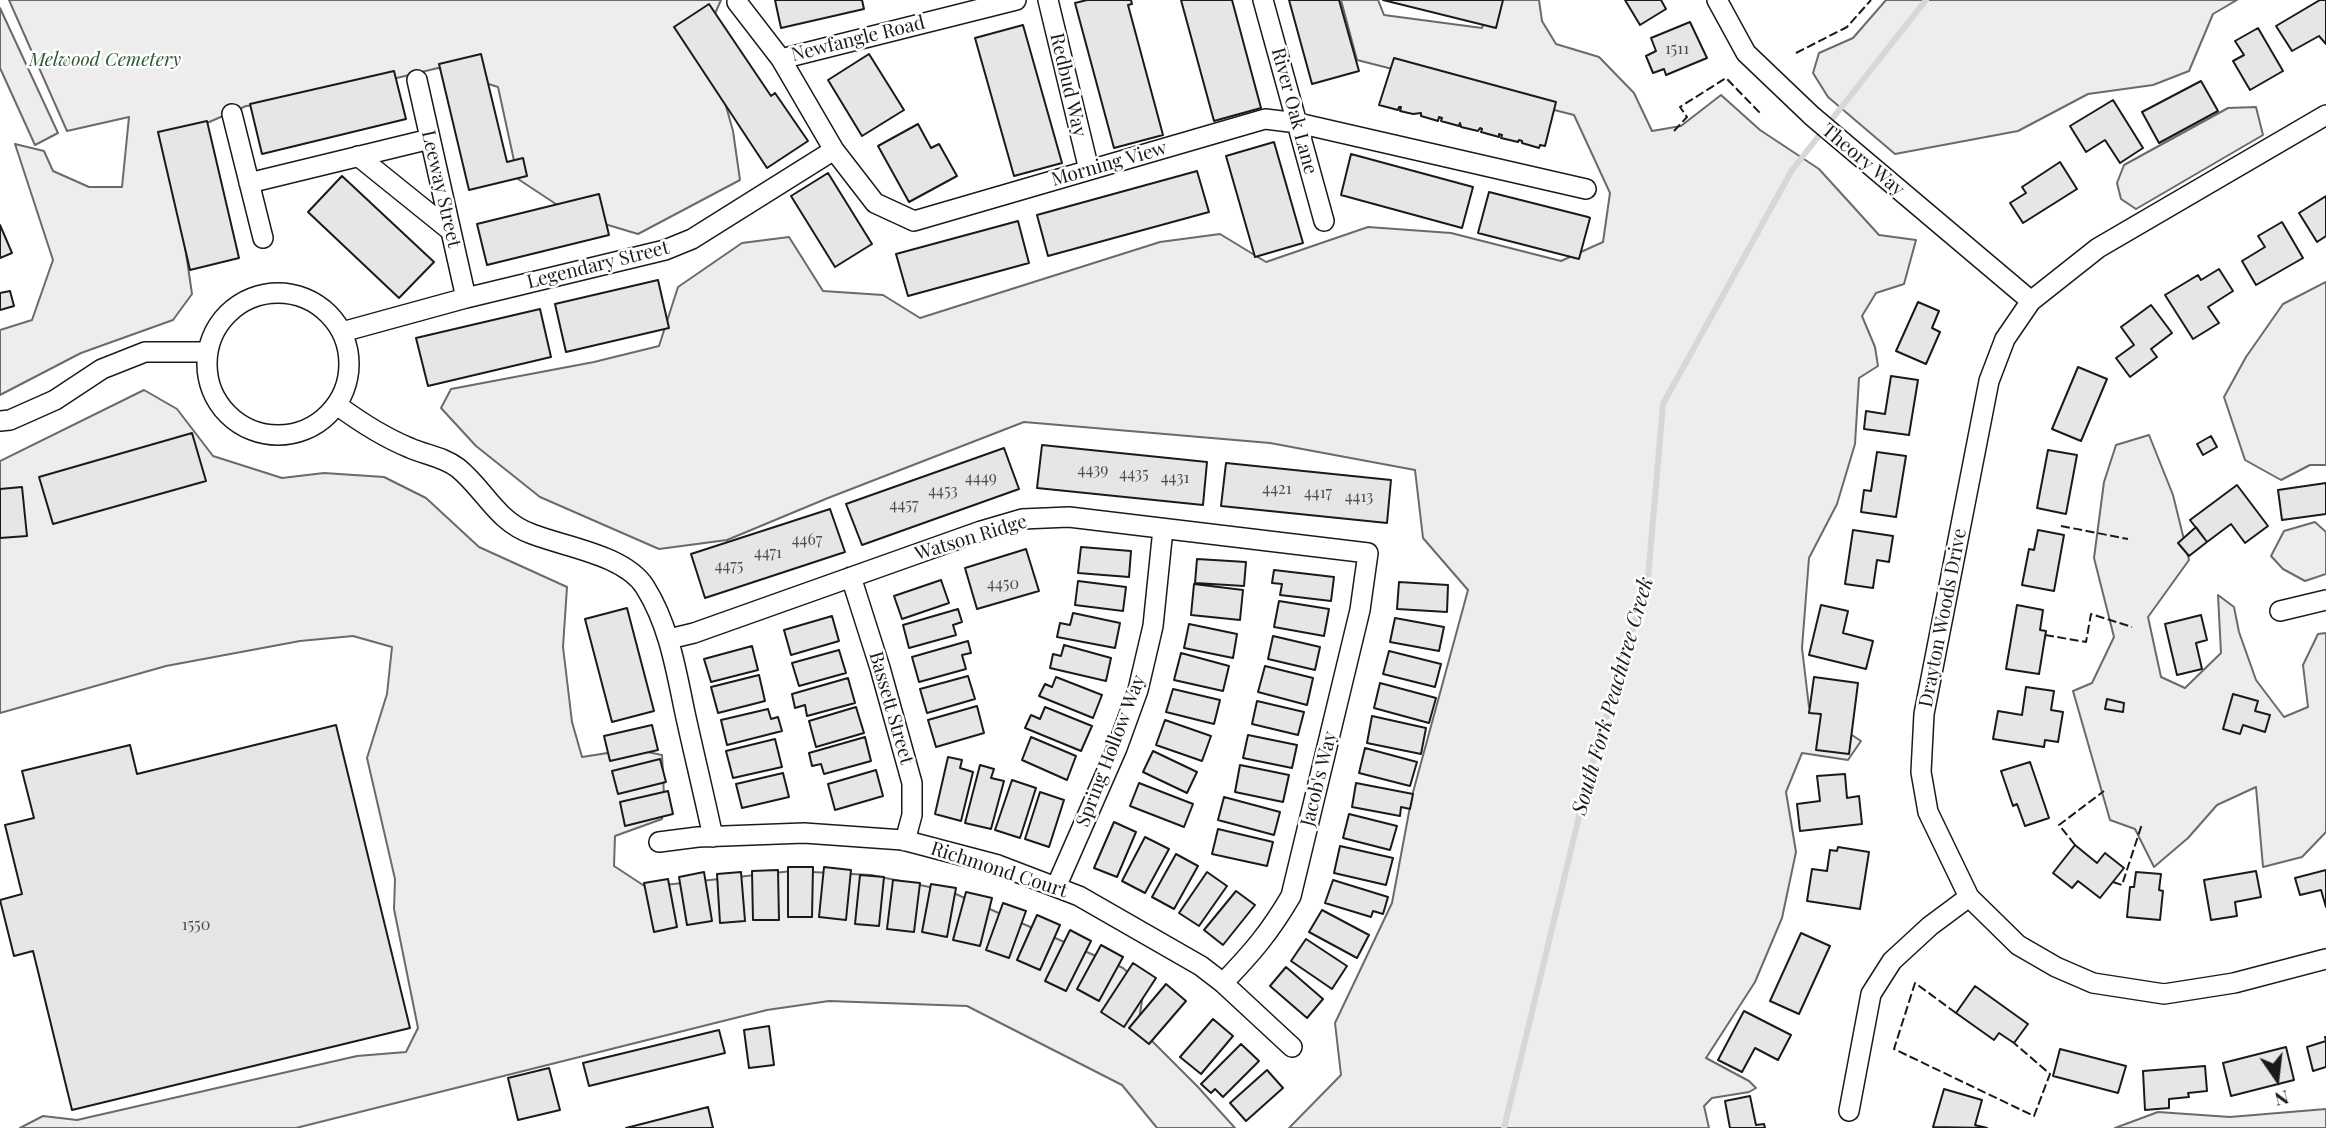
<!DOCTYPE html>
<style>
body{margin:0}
#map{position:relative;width:2326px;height:1128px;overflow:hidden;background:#fff;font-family:"Playfair Display",serif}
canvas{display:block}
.north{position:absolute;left:2242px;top:1044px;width:70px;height:70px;-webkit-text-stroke:5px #fff;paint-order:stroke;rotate:166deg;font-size:19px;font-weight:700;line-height:28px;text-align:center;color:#1a1a1a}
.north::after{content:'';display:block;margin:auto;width:24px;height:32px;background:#1a1a1a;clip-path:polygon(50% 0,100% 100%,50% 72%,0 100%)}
</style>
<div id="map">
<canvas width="2326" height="1128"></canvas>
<div class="north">N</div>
</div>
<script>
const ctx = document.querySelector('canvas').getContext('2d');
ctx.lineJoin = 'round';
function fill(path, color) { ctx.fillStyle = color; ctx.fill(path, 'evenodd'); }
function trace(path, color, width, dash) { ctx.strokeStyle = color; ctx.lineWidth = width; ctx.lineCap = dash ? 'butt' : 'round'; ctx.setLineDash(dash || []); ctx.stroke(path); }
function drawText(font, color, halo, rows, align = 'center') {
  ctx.font = font + ' "Playfair Display",serif'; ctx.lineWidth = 5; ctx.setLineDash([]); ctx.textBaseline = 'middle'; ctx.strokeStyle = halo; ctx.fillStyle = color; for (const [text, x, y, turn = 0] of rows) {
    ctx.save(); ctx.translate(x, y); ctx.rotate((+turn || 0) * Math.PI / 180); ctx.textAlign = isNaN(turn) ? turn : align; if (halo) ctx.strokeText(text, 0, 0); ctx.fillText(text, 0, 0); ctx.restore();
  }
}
const built = new Path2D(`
 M 9,0 L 721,0 L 706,34 L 733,131 L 740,180 L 638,234 L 571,214 L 518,179 L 498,87 L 438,68 L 306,100 L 246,106 L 184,133 L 176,185 L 192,294 L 173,320 L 81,353 L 0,395 L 0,330 L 32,320 L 53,260 L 15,144 L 44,151 L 53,171 L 89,187 L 122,187 L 129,117 L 67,131 Z
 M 1341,0 L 1378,0 L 1384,15 L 1482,28 L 1492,0 L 1539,0 L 1542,21 L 1556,44 L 1599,57 L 1634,93 L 1652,131 L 1681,126 L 1721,95 L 1760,130 L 1819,169 L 1879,235 L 1916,240 L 1904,284 L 1876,293 L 1862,316 L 1875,347 L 1878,366 L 1859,378 L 1855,444 L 1837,504 L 1809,558 L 1802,648 L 1809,707 L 1861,741 L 1848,760 L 1802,753 L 1786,792 L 1796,852 L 1782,918 L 1755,982 L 1706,1058 L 1749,1081 L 1756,1088 L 1749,1092 L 1712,1098 L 1704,1106 L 1709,1128 L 1289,1128 L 1341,1075 L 1335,1023 L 1392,903 L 1412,796 L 1468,590 L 1423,538 L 1415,470 L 1270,443 L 1024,422 L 828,498 L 727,540 L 659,549 L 540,497 L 476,446 L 441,408 L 451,389 L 594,362 L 659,346 L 678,287 L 742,243 L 789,237 L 823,291 L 883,295 L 920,318 L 1160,242 L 1220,234 L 1266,262 L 1368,227 L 1451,233 L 1561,261 L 1603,242 L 1610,193 L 1574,115 L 1357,60 Z
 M 1886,0 L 2237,0 L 2213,14 L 2189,71 L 2153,85 L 2088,94 L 2018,131 L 1895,154 L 1828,97 L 1813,73 L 1819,53 L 1853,38 Z
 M 0,8 L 58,133 L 35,145 L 0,68 Z
 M 2256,107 L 2263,135 L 2136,209 L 2121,199 L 2117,183 L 2124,165 L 2228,108 Z
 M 2326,282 L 2326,465 L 2310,465 L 2281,480 L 2245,460 L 2224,397 L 2246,357 L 2283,304 Z
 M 144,390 L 177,409 L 213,456 L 282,478 L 324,473 L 384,477 L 426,498 L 479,547 L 567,587 L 563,647 L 572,722 L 582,757 L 633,749 L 662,755 L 664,795 L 662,819 L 615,836 L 614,866 L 646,887 L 792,871 L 871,875 L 949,891 L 1123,968 L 1144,987 L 1138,1027 L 1197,1086 L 1235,1128 L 1157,1128 L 1122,1085 L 967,1006 L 829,1001 L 767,1010 L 296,1128 L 20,1128 L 43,1116 L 77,1120 L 357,1056 L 406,1052 L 418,1028 L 394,909 L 395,879 L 367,758 L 387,694 L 392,647 L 353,636 L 300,641 L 166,666 L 0,713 L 0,461 Z
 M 2149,435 L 2173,495 L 2189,560 L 2148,617 L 2161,677 L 2185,688 L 2221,653 L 2218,595 L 2234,607 L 2239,632 L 2256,680 L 2284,717 L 2308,707 L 2303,665 L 2318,634 L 2326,633 L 2326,832 L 2302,857 L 2263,867 L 2256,787 L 2217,805 L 2188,838 L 2154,867 L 2135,829 L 2110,820 L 2073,691 L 2092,683 L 2114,637 L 2094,558 L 2104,482 L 2116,445 Z
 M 2315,522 L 2326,532 L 2326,574 L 2305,581 L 2283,569 L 2271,556 L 2284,531 Z
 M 2326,1109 L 2326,1128 L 2115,1128 L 2158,1112 L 2230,1117 Z`);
fill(built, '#ededed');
trace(built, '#6a6a6a', 2);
trace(new Path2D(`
 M 1504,1128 L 1589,775 L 1648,578 L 1663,404 L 1792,170 L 1926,0`), '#d7d7d7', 6);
const building = new Path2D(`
 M 775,0 L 862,0 L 864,9 L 781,28 Z
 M 1087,0 L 1131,0 L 1132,4 L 1128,5 L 1163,135 L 1114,148 L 1075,3 Z
 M 1181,0 L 1232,0 L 1261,108 L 1214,121 Z
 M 1289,0 L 1339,0 L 1359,71 L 1312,84 Z
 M 1383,0 L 1503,0 L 1496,28 Z
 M 1625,0 L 1661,0 L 1666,9 L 1640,25 Z
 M 2320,0 L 2326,0 L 2326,44 L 2319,36 L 2292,51 L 2276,26 Z
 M 709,4 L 771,96 L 775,93 L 808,141 L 767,168 L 674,27 Z
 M 1690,22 L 1707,58 L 1666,75 L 1664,69 L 1653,73 L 1646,56 L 1656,51 L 1651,38 Z
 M 1023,25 L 1062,163 L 1014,176 L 975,38 Z
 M 2258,28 L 2283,71 L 2250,90 L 2233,61 L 2244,55 L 2235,41 Z
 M 481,54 L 507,162 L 523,158 L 527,176 L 469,190 L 439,64 Z
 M 869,54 L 904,110 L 862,136 L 828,80 Z
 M 1394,58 L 1556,102 L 1545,146 L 1540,145 L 1539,148 L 1522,143 L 1522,141 L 1519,140 L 1518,142 L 1501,138 L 1502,135 L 1499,134 L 1499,137 L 1481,132 L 1482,129 L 1480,128 L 1478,131 L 1461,127 L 1460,123 L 1459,126 L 1441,121 L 1442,118 L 1439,117 L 1438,121 L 1421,116 L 1421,113 L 1413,114 L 1400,111 L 1401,107 L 1399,107 L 1398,110 L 1379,105 Z
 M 394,71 L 406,119 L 262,154 L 250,104 Z
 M 2201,81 L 2218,111 L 2159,143 L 2142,112 Z
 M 2113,100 L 2143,148 L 2120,163 L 2105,140 L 2086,152 L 2070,126 Z
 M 207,121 L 239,258 L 190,270 L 158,132 Z
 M 918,124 L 931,148 L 939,144 L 957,176 L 909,202 L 878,146 Z
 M 1274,142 L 1303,243 L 1255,257 L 1226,156 Z
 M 1351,154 L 1473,187 L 1462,228 L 1341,195 Z
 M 2060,162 L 2077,189 L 2023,223 L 2010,203 L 2026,193 L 2022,187 Z
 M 1197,171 L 1209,212 L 1048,256 L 1037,215 Z
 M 828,173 L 872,244 L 835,267 L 791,196 Z
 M 342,176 L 434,262 L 399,298 L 308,212 Z
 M 1489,192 L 1588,217 L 1590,218 L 1579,259 L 1478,233 Z
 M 599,194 L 609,235 L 487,265 L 477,224 Z
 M 2326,196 L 2326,236 L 2317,242 L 2299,213 Z
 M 1018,221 L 1029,263 L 908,296 L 896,254 Z
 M 2282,222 L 2303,258 L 2256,285 L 2242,261 L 2265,247 L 2258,236 Z
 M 0,225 L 12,253 L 0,258 Z
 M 2219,269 L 2233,291 L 2208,307 L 2219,323 L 2193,339 L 2165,295 L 2198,275 L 2201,280 Z
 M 658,280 L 669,328 L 566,352 L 555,304 Z
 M 10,291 L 14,306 L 0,310 L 0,293 Z
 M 1918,302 L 1939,311 L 1932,328 L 1940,332 L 1926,364 L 1896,351 Z
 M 2151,305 L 2172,333 L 2151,349 L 2157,357 L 2130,377 L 2116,358 L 2134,345 L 2121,327 Z
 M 540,309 L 551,357 L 428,386 L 416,338 Z
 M 2078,367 L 2107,379 L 2081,441 L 2052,429 Z
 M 1891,376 L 1918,380 L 1909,435 L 1864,429 L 1866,411 L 1885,414 Z
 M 192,433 L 206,481 L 53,524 L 39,477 Z
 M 2211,436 L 2217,447 L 2203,455 L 2197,444 Z
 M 1042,445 L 1207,462 L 1203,505 L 1037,488 Z
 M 1004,448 L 1019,489 L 862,545 L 846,504 Z
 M 2048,450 L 2077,455 L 2066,514 L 2037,508 Z
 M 1877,452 L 1906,456 L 1896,517 L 1861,512 L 1864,490 L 1871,491 Z
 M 1226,463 L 1391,480 L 1387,523 L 1221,506 Z
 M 2326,483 L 2326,514 L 2282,520 L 2278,490 Z
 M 2237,485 L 2268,526 L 2245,543 L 2231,524 L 2207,542 L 2190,520 Z
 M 22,487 L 27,536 L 0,538 L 0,489 Z
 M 830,509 L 845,552 L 705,598 L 691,554 Z
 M 2196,527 L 2207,542 L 2189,556 L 2178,543 Z
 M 1853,530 L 1893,536 L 1889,562 L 1877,560 L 1873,588 L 1845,584 Z
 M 2038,530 L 2064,535 L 2054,591 L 2022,585 L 2029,549 L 2034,550 Z
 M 1081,547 L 1131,551 L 1129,577 L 1078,573 Z
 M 1026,549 L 1039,591 L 977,609 L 965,568 Z
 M 1197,559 L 1246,562 L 1244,586 L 1195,583 Z
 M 1274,570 L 1334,577 L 1331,601 L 1280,595 L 1282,584 L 1272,583 Z
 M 941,580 L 949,603 L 902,619 L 894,596 Z
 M 1078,581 L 1126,587 L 1123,611 L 1075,605 Z
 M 1399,582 L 1448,585 L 1447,612 L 1397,609 Z
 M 1194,584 L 1243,590 L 1240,620 L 1191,615 Z
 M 1279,601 L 1329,609 L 1324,636 L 1274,627 Z
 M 1821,605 L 1848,611 L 1843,633 L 1873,641 L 1866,669 L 1809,655 Z
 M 2017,605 L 2043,610 L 2040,630 L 2046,631 L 2039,674 L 2006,669 Z
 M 627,608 L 654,711 L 612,722 L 585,619 Z
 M 958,609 L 962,622 L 953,625 L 956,635 L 909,648 L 903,625 Z
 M 1073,613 L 1120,623 L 1115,648 L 1057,637 L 1060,623 L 1070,625 Z
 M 2201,615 L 2207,640 L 2196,643 L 2202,669 L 2177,675 L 2165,624 Z
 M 832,616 L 839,641 L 791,655 L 784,630 Z
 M 1395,618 L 1444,627 L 1439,651 L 1390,642 Z
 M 1189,624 L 1237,634 L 1233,658 L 1184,648 Z
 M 1273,636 L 1320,647 L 1315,670 L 1268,659 Z
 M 968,641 L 971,653 L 962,655 L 966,669 L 919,682 L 912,657 Z
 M 1064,645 L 1111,658 L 1106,681 L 1050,668 L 1053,654 L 1061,656 Z
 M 752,646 L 758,670 L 711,682 L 704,659 Z
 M 839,650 L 846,673 L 799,686 L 792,663 Z
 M 1389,651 L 1441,664 L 1435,687 L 1383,674 Z
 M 1181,653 L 1229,666 L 1223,691 L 1174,680 Z
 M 1265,666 L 1313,678 L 1307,705 L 1258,692 Z
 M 759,675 L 765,701 L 718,713 L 711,687 Z
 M 968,676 L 975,699 L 927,713 L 920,689 Z
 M 1056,677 L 1102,695 L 1093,718 L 1039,696 L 1045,684 L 1052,687 Z
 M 1814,677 L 1858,683 L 1849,754 L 1816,750 L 1821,714 L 1809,713 Z
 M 848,678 L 855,703 L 807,716 L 805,705 L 795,708 L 792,694 Z
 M 1380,683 L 1436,698 L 1429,723 L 1374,708 Z
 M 2026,687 L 2054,691 L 2051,710 L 2063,712 L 2058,742 L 2045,740 L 2044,747 L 1993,739 L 1998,711 L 2022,715 Z
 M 1173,689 L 1220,700 L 1214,724 L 1166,712 Z
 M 2233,694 L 2258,701 L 2255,711 L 2270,715 L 2265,732 L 2243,725 L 2240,734 L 2223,729 Z
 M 2107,699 L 2124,703 L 2123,712 L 2105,709 Z
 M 1257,701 L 1304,712 L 1298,735 L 1252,724 Z
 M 977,706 L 984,733 L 936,747 L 928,720 Z
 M 856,707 L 864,733 L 816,747 L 809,721 Z
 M 1045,707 L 1092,726 L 1081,751 L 1025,728 L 1031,715 L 1040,719 Z
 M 768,709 L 771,719 L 778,717 L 782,731 L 727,745 L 721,720 Z
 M 1372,716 L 1426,728 L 1421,754 L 1367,743 Z
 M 1165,720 L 1211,736 L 1202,761 L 1156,745 Z
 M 336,725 L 410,1028 L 72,1110 L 33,951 L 14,956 L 0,900 L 22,894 L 5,825 L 34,818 L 22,771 L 130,745 L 137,774 Z
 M 652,725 L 658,750 L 610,761 L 604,736 Z
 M 1248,735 L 1297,745 L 1292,768 L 1243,758 Z
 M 865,737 L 871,761 L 824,774 L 821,764 L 812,766 L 809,753 Z
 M 1031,737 L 1076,756 L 1067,780 L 1022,760 Z
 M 775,739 L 782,767 L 733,778 L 726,751 Z
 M 1365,748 L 1417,762 L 1410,786 L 1359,773 Z
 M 1153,751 L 1197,772 L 1187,793 L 1143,772 Z
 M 948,757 L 962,760 L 960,768 L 973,772 L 961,821 L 935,814 Z
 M 660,759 L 666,782 L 618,794 L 612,771 Z
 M 2030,762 L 2049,818 L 2025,826 L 2017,804 L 2013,806 L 2001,771 Z
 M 980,765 L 994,769 L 991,778 L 1004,781 L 991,829 L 965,823 Z
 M 1240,765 L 1289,775 L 1283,802 L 1235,792 Z
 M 876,770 L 883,796 L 835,810 L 828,784 Z
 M 783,773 L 789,797 L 742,808 L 736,784 Z
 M 1845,774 L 1847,798 L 1859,796 L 1862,824 L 1800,831 L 1797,804 L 1820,801 L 1817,776 Z
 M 1012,780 L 1036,788 L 1020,838 L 995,830 Z
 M 1139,783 L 1193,804 L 1184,827 L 1130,806 Z
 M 1356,783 L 1413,794 L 1410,809 L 1401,807 L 1400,816 L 1352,807 Z
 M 668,791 L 673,814 L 625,826 L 620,802 Z
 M 1040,792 L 1064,800 L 1049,847 L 1025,839 Z
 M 1224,797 L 1280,812 L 1274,835 L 1218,820 Z
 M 1349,814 L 1397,826 L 1390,850 L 1343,838 Z
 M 1114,822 L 1136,832 L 1117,877 L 1094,868 Z
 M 1218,829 L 1273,842 L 1267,866 L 1212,854 Z
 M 1145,837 L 1169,849 L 1145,893 L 1122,881 Z
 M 2075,845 L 2097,863 L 2105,853 L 2124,868 L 2100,898 L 2078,881 L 2072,888 L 2053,873 Z
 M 1340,846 L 1393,858 L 1386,885 L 1334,873 Z
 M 1838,847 L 1869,852 L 1860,909 L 1807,901 L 1812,869 L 1827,871 L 1830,850 L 1837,851 Z
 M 1176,854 L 1198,866 L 1174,909 L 1152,897 Z
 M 788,867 L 813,867 L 812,917 L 788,917 Z
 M 824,867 L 851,870 L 846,920 L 819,917 Z
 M 778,870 L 779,920 L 753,920 L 752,871 Z
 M 2326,870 L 2326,907 L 2321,890 L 2300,895 L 2295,878 Z
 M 2256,871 L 2261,897 L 2235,902 L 2237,916 L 2211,920 L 2204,880 Z
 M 704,872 L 712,921 L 687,925 L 679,877 Z
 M 741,872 L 745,921 L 720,923 L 717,874 Z
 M 1207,872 L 1227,886 L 1199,926 L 1179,913 Z
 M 2136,872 L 2161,874 L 2159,890 L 2163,891 L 2160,920 L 2127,917 L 2130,887 L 2134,887 Z
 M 860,875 L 884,877 L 879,926 L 855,924 Z
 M 668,879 L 677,927 L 654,932 L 644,883 Z
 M 893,880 L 920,883 L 914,932 L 887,929 Z
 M 1333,880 L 1388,897 L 1383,914 L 1373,911 L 1371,917 L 1325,903 Z
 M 931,884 L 956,888 L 947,937 L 922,932 Z
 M 1236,891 L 1255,905 L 1223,945 L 1204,930 Z
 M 966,892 L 992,898 L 980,946 L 953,940 Z
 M 1003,903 L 1026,911 L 1009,958 L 986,950 Z
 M 1322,910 L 1369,935 L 1357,958 L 1309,932 Z
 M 1037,915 L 1060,925 L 1040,970 L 1017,960 Z
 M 1070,930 L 1091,941 L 1066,991 L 1045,981 Z
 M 1801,933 L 1830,946 L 1799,1014 L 1770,1001 Z
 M 1306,939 L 1347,966 L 1332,989 L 1291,961 Z
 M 1101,945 L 1123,957 L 1099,1001 L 1077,989 Z
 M 1133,963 L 1156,978 L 1124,1027 L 1101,1012 Z
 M 1286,967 L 1323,999 L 1307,1018 L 1270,986 Z
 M 1166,984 L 1186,1001 L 1149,1044 L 1129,1028 Z
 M 1975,986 L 2028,1024 L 2014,1043 L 1999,1033 L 1994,1040 L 1956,1013 Z
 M 1744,1011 L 1791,1035 L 1778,1060 L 1755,1048 L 1742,1072 L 1718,1060 Z
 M 1213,1019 L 1233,1036 L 1201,1074 L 1180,1057 Z
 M 769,1026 L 774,1065 L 749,1068 L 744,1030 Z
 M 719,1030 L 725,1053 L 589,1086 L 583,1063 Z
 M 2325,1037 L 2326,1037 L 2326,1067 L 2313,1071 L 2307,1047 L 2326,1041 Z
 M 1241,1044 L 1259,1061 L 1223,1097 L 1215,1089 L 1211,1093 L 1201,1084 Z
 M 2286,1047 L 2294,1080 L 2231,1096 L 2223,1063 Z
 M 2060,1049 L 2126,1066 L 2118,1093 L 2053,1076 Z
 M 2205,1066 L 2207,1091 L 2188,1093 L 2189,1097 L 2169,1099 L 2169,1108 L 2145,1110 L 2143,1071 Z
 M 549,1068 L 560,1110 L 518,1120 L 508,1078 Z
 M 1267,1070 L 1283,1088 L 1246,1121 L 1230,1103 Z
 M 1944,1089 L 1982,1100 L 1975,1125 L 1987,1128 L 1933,1127 Z
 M 1750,1096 L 1756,1125 L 1764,1124 L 1765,1128 L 1730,1128 L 1725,1101 Z
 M 708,1107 L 713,1128 L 626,1128 Z`);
fill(building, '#e6e6e6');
trace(building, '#1a1a1a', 2);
const minor = new Path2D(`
 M 1048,0 L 1089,170
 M 1263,0 L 1324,221
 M 1717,0 L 1746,53 L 1812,116 L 2031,301
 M 737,2 L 781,59 L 834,150 L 875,203 L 914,221 L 1265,119 L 1298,123 L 1586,189
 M 781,59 L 1016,0
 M 417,80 L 466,298
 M 232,114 L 263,238
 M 2326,115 L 2098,248 L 2031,301 L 2005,339 L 1989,381 L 1924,714 L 1921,772 L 1928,812 L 1969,897 L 2018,945 L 2056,967 L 2093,983 L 2164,994 L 2234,983 L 2326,959
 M 358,156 L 451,231
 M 249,183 L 430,139
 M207 364a71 71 0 1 1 142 0a71 71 0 1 1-142 0Z
 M 342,332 L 466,298 L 665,250 L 692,239 L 834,150
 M 337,405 C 360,422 383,437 410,448 C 426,455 444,457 458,468 C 485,490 497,522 532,534 C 565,547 625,555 645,587 C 669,625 676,670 685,713 C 694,754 704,795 713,837
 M 0,421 L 10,420 L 55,400 L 102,369 L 145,352 L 207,352
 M 851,577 L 880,668 L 912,783 L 912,815 L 905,841
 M 2280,611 L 2326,600
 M 669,639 L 694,633 L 981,531 L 1022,519 L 1069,517 L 1368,553 L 1360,610 L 1291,896 C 1270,932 1252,953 1223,983
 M 659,842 L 698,837 L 804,833 L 903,840 L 998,865 L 1079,896 L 1201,966 L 1223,983 L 1292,1047
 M 1056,887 L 1117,748 L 1138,690 L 1153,626 L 1163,529
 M 1849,1111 L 1871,994 L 1892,961 L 1930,926 L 1969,897`);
trace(minor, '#1a1a1a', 22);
trace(minor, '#fff', 19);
trace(new Path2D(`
 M 1796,53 L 1847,27 L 1871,0
 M 1674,131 L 1687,117 L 1680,107 L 1726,78 L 1761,114
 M 2061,526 L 2128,539
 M 2045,635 L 2086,642 L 2091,614 L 2132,627
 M 2075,845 L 2059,825 L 2104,791
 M 2113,882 L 2122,885 L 2142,824
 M 1956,1013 L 1915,983 L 1894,1049 L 2034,1116 L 2050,1074 L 2014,1043`), '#1a1a1a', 2, [9, 3.5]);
drawText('16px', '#4d4d4d', null, [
 ["1511",1677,49],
 ["4439",1093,470],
 ["4435",1134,474],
 ["4449",981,478],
 ["4431",1175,478],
 ["4421",1277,489],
 ["4453",943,491],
 ["4417",1318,493],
 ["4413",1359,497],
 ["4457",904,505],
 ["4467",807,540],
 ["4471",768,553],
 ["4475",729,566],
 ["4450",1003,584],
 ["1550",196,925]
]);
drawText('19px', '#1a1a1a', '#fff', [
 ["Newfangle Road",858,39,-14],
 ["Redbud Way",1068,85,77],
 ["River Oak Lane",1294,111,75],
 ["Theory Way",1863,160,40],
 ["Morning View",1109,164,-16],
 ["Leeway Street",441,189,77],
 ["Legendary Street",598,265,-14],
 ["Watson Ridge",971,538,-17],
 ["Drayton Woods Drive",1943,618,-79],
 ["Bassett Street",891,708,74],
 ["Spring Hollow Way",1111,751,-69],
 ["Jacob's Way",1319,779,-76],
 ["Richmond Court",999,870,18]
]);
drawText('italic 19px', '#2b5a34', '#fff', [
 ["Melwood Cemetery",105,60]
]);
drawText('italic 21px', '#1a1a1a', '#fff', [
 ["South Fork Peachtree Creek",1613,696,-74]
]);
</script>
